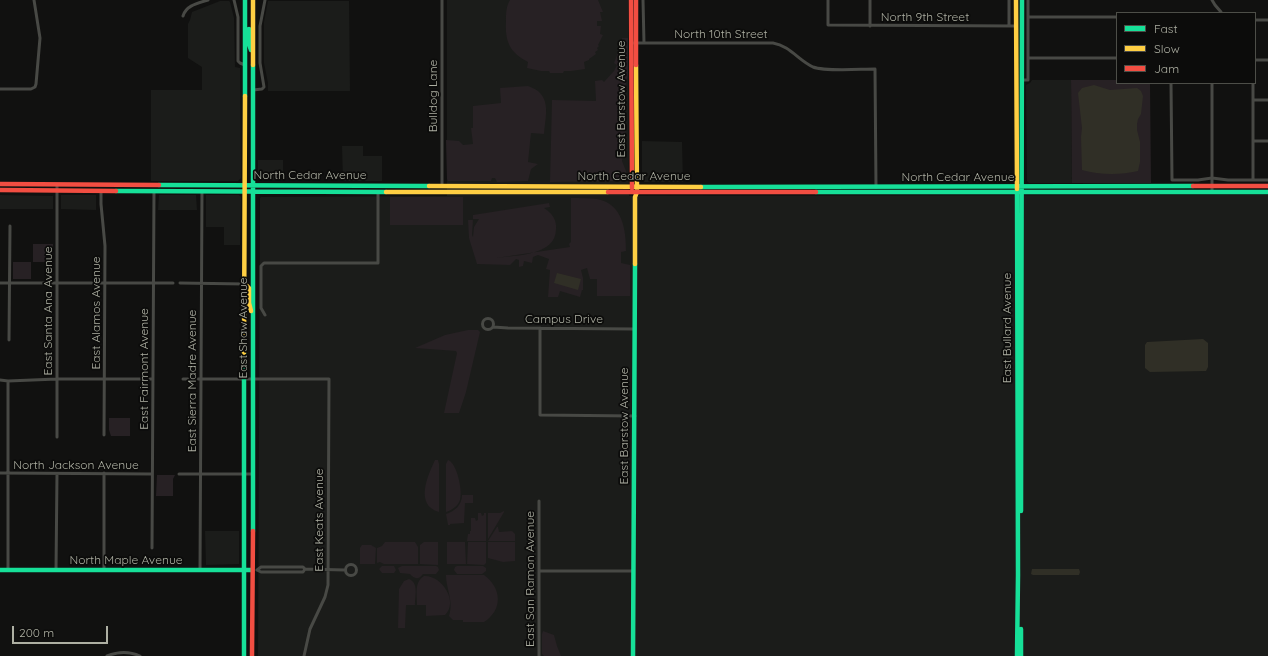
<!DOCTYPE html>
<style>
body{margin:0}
#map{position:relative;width:1268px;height:656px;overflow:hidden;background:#111110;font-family:Quicksand,sans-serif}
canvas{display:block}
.legend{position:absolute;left:1116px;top:12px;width:140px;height:72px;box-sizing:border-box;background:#0c0c0b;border:1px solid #4d4e48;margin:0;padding:5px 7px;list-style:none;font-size:12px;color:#aeb0a3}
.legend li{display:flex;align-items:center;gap:8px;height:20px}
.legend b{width:20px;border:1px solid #4d4e48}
.scale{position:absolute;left:12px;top:626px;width:96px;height:18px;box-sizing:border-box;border:2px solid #aeb0a3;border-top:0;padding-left:5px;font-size:12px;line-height:14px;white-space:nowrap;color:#aeb0a3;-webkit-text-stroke:3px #0c0c0b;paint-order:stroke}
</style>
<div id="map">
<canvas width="1268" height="656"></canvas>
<ul class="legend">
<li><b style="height:5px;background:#16e098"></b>Fast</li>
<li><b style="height:5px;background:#ffcf43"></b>Slow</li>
<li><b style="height:5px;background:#f24e42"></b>Jam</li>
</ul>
<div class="scale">200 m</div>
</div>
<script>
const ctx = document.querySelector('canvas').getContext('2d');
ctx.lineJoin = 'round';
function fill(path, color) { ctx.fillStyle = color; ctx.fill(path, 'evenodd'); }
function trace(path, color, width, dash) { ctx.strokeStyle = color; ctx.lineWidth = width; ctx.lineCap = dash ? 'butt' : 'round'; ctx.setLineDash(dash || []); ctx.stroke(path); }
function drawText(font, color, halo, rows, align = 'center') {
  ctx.font = font + ' Quicksand,sans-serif'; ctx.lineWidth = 3.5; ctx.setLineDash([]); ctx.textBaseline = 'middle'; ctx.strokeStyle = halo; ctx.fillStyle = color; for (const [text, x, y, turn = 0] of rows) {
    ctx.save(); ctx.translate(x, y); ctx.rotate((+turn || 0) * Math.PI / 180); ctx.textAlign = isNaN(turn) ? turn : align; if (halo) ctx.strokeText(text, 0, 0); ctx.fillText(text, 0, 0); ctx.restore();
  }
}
fill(new Path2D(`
 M 447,0 L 628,0 L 629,196 L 1268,195 L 1268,656 L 258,656 L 260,198 L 261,197 L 447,196 Z
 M 220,1 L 229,1 L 230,2 L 234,18 L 235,67 L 240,68 L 241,178 L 238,181 L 151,181 L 151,90 L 202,90 L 202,67 L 188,58 L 188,24 L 190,20 L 192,12 Z
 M 268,1 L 349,1 L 350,91 L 268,91 L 268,83 L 264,63 L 264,22 Z
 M 1032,80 L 1071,80 L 1072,183 L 1029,183 L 1027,181 L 1026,85 L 1030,83 Z
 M 642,141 L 682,142 L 683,182 L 644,182 L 642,180 Z
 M 342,146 L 363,146 L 363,156 L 382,156 L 382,181 L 343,181 Z
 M 258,160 L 283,160 L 283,180 L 261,180 L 258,178 Z
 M 0,195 L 53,196 L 53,209 L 0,209 Z
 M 61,195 L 96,195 L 96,210 L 61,209 Z
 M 159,195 L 196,195 L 197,210 L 158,210 Z
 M 206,195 L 239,195 L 241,197 L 240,245 L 224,245 L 224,227 L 206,227 Z
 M 205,531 L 239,531 L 239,564 L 206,565 Z`), '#1b1c1a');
fill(new Path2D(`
 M 510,0 L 598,0 L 603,12 L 600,12 L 602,21 L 597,21 L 597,26 L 601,26 L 600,34 L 603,35 L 598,45 L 599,46 L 597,48 L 598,50 L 595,52 L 596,54 L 589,59 L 589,60 L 584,62 L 585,69 L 571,71 L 564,71 L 563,73 L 550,73 L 549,71 L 541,71 L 527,68 L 528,62 C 509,52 505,41 506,21 C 506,13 506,7 510,0 Z
 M 622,38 L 628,38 L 628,75 L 625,88 L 622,114 L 626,129 L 624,139 L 622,161 L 626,171 L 626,176 L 621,181 L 550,182 L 552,100 L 596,101 L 595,81 L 602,80 L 604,82 L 614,71 L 617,65 L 614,63 L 619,50 Z
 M 1071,80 L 1117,80 L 1117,83 L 1150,83 L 1151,183 L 1072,183 Z
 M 528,86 C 552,94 546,113 544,134 L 531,133 L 528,162 L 538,164 L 531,169 L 528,181 L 497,182 L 495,178 L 492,178 L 491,181 L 448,181 L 447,179 L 446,140 L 459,141 L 463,145 L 473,144 L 471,128 L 473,128 L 473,106 L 501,103 L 500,88 Z
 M 390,197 L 463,197 L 463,225 L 390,225 Z
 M 571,198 C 580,198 589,198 597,199 C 623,204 626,230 626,251 L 621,252 L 621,263 L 630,265 L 630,296 L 597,296 L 597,279 L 590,279 L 587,268 L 581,270 L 583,278 L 583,290 L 582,290 L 580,297 L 560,291 L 558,297 L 548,297 L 550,270 L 546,269 L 549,259 L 538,255 L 533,257 L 532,263 L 524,261 L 523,266 L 519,267 L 519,260 L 516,259 L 510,265 L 477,264 L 469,238 L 468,220 L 473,220 L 472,235 L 473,237 L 474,227 L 479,219 L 473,219 L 473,215 L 549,203 L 550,207 L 544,208 C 552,213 557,220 556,229 C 556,256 516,255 496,258 L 570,247 L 569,244 L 571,242 Z
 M 33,244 L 53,244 L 52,262 L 33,262 Z
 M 13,262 L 31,262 L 31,279 L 13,279 Z
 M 468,330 L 478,330 L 480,332 L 466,392 L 459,413 L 444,413 L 457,353 L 456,351 L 415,348 L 445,335 Z
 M 109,418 L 130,418 L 130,436 L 111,436 L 109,430 Z
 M 435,460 L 438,460 L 439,464 L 439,512 C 414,505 428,475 435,460 Z
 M 448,460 C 457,463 463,491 460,500 C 458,506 452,510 446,512 L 446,464 Z
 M 157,475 L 175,475 L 173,479 L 173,496 L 156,496 Z
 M 462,495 L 473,495 L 473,503 L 465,503 L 464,523 L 450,524 L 450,525 L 448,525 L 446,514 C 455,511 462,505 462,495 Z
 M 504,511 L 504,512 L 488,539 L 488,513 L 500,513 Z
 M 478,513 L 481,513 L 482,516 L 484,515 L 484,513 L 486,513 L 486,541 L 467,541 L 468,534 L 470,534 L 470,531 L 471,531 L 471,518 L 475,518 L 476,521 L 478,520 Z
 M 497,527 L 498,527 L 499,532 L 512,531 L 515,534 L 515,541 L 488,541 Z
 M 385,542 L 415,542 L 418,547 L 418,564 L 384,564 L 380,562 L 377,563 L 377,548 L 382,546 Z
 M 424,542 L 438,542 L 438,565 L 420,564 L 420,545 Z
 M 447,542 L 465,542 L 466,564 L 447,564 Z
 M 468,542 L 486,542 L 486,563 L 484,565 L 467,564 Z
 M 488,542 L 515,542 L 515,561 L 503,562 L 488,558 Z
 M 362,545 L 371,545 L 376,548 L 375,564 L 360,564 L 360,548 Z
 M 382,566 L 394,566 L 396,570 L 394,573 L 382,573 L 379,569 Z
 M 402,566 L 436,566 L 438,567 L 439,570 L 436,574 L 423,574 C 419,580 414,579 410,574 L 400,573 L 398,568 Z
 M 457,566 L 483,566 L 486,568 L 486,571 L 482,574 L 457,574 L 454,570 L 455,567 Z
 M 446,575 L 484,575 C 502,588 503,610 484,622 L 463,622 L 463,620 L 453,620 L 449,616 C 454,601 446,589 446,575 Z
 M 424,576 C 442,575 459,602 445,615 L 426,616 L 426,605 L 417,605 C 417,594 414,582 424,576 Z
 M 409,579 C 419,583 415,596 415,605 L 406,605 L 405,628 L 398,628 L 399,589 L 404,581 Z
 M 543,631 L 554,635 L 557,646 L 561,656 L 544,656 L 542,654 L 542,634 Z`), '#272124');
fill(new Path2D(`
 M 1094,85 L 1110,90 L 1137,88 L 1141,91 L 1143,96 L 1141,114 L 1138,119 L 1137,124 L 1137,130 L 1140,142 L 1140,162 L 1138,171 C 1120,175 1100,175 1082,170 L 1081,137 L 1082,128 L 1078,93 L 1082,88 Z
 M 557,273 L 581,279 L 578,290 L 554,283 Z
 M 1203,339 L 1208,343 L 1208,367 L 1206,371 L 1150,372 L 1145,368 L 1145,345 L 1147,342 Z
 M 1032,569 L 1079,569 L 1080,572 L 1079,575 L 1033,575 L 1031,574 Z`), '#302f26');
trace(new Path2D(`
 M 234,0 L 238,17 L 238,61 L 240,63 L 245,65
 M 442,0 L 442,186
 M 643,0 L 644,43
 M 828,0 L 828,25 L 1016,26
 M 870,0 L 870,26
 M 1009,0 L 1009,26
 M 1212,0 L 1215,5 L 1221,12 L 1221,13
 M 183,16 C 186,5 199,3 208,0
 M 1028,17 L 1117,17
 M 1255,20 L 1268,20
 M 631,43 L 773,43 C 790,46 798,60 813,67 C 826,72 860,69 875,69 L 876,187
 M 1028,58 L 1117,58
 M 1255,60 L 1268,60
 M 1022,80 L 1028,80 L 1028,0
 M 1171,83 L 1172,180 L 1198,180 L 1212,178 L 1228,180 L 1268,180
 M 1212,83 L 1212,192
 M 1253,83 L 1253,180
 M 0,89 L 31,89 L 35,87 L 36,84 L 40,38 L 34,0
 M 253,90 L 262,89 L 264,87 L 260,63 L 260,26 L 265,0
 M 1253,100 L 1268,100
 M 1253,141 L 1268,141
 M 101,191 L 101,204 L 105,246 L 104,435
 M 0,283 L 173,283
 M 180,283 L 245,284
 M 265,315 L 261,308 L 261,266 L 264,263 L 378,263 L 378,192
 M482.5 324a5.5 5.5 0 1 1 11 0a5.5 5.5 0 1 1-11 0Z
 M 493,327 L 508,328 L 635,329
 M 540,328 L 540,415 L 635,416
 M 9,340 L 10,226
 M 183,379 L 329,379 L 328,585 L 325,597 L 310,629 L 304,656
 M 0,380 L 8,381 L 57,379 L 153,379
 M 57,437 L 57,185
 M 0,473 L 152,474
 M 179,474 L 252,474
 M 539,501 L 539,656
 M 152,548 L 154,191
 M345.5 570a5.5 5.5 0 1 1 11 0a5.5 5.5 0 1 1-11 0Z
 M 8,570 L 8,381
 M 56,570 L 57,474
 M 104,570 L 104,473
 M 200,570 L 202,191
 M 257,570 L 261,567 L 303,567 L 305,569 L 345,570
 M 257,570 L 261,572 L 303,572 L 305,569
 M 539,571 L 633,571
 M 107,656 C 119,651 129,651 140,656`), '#484945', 3);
trace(new Path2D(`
 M 249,29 L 249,44 L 251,50
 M 245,96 L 245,0
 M 159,185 L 429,186
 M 701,187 L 1193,186
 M 1017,189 L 1018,575 L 1017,656
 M 116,191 L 386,192
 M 816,192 L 1268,192
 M 1021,511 L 1022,0
 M 253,531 L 253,65
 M 0,570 L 252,570
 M 1021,629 L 1021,656
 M 244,656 L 244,353
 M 633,656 L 635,264`), '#16e098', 4.5);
trace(new Path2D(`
 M 253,0 L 253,65
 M 1016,0 L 1017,189
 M 429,186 L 701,187
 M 386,192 L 608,192
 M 635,264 L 635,197 L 637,192 L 636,65
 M 245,284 L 249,288 L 249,303 L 251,311
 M 244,353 L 245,96`), '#ffcf43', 4.5);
trace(new Path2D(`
 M 631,0 L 632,188
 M 636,0 L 636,65
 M 0,184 L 159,185
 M 1193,186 L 1268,186
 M 0,190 L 116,191
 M 608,192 L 816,192
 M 252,656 L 253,531`), '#f24e42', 4.5);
drawText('12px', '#aeb0a3', '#0c0c0b', [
 ["North 9th Street",925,17],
 ["North 10th Street",721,34],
 ["Bulldog Lane",433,96,-90],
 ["East Barstow Avenue",621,99,-90],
 ["North Cedar Avenue",310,175],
 ["North Cedar Avenue",634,176],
 ["North Cedar Avenue",958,177],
 ["East Santa Ana Avenue",48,311,-90],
 ["East Alamos Avenue",96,313,-90],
 ["Campus Drive",564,319],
 ["East Shaw Avenue",243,328,-90],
 ["East Bullard Avenue",1007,328,-90],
 ["East Fairmont Avenue",144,369,-90],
 ["East Sierra Madre Avenue",192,381,-90],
 ["East Barstow Avenue",624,426,-90],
 ["North Jackson Avenue",76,465],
 ["East Keats Avenue",319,520,-90],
 ["North Maple Avenue",126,560],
 ["East San Ramon Avenue",530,579,-90]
]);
</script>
